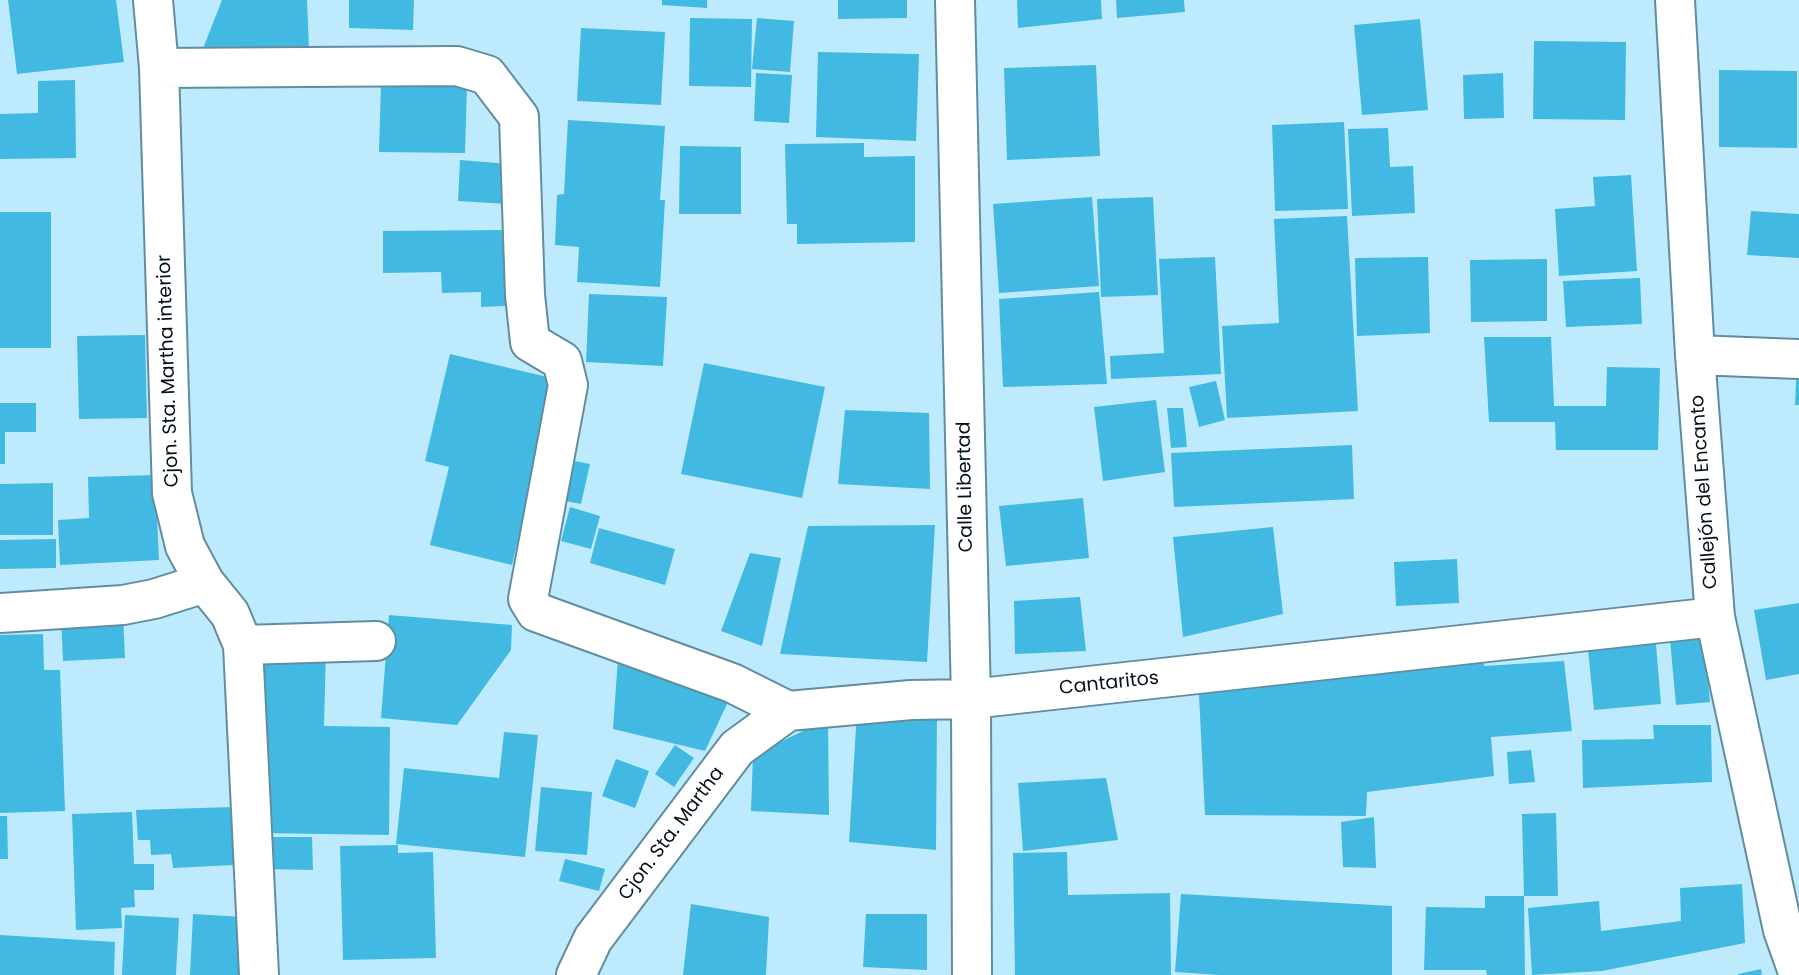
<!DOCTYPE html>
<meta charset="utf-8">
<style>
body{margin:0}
canvas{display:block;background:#bdebfd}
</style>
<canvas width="1799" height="975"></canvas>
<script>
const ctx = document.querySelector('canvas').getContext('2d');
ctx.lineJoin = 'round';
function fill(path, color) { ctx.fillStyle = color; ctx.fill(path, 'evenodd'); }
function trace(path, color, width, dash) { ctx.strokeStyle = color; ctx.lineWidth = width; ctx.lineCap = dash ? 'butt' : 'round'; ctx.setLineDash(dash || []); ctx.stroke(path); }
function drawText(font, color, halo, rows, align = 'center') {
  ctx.font = font + ' Poppins,sans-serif'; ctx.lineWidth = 5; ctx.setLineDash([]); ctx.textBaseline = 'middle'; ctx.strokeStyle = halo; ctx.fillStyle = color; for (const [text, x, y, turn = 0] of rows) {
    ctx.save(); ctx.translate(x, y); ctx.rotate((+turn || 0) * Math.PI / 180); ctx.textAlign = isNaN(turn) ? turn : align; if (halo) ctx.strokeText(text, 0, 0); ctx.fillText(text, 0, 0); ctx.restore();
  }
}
fill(new Path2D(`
 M 8,0 L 116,0 L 124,62 L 17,74 Z
 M 222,0 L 307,0 L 309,49 L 202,51 Z
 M 349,0 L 414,0 L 413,30 L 349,28 Z
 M 662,0 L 707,0 L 707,8 L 662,5 Z
 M 838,0 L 907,0 L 907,18 L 838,19 Z
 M 1017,0 L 1101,0 L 1102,19 L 1018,28 Z
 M 1116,0 L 1184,0 L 1185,12 L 1117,18 Z
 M 690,18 L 752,19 L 751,87 L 689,86 Z
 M 757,18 L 794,21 L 790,72 L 752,69 Z
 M 1420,19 L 1428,110 L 1362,115 L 1354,25 Z
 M 581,28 L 665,32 L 661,105 L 577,101 Z
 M 1534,41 L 1626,42 L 1625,120 L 1533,119 Z
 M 818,52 L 919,54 L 916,141 L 816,137 Z
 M 1096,65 L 1100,156 L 1007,160 L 1004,68 Z
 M 1719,70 L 1797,71 L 1797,148 L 1719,147 Z
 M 756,73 L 792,75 L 789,123 L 754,121 Z
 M 1503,73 L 1504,118 L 1464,119 L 1463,75 Z
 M 75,80 L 76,158 L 0,159 L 0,114 L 38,113 L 38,81 Z
 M 381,83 L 467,85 L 465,153 L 379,152 Z
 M 568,120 L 665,126 L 660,200 L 665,200 L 660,287 L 577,282 L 579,247 L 555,245 L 557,195 L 564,194 Z
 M 1344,122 L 1348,209 L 1275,211 L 1272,125 Z
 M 1388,128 L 1390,167 L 1413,166 L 1415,213 L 1352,216 L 1348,129 Z
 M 864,143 L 864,157 L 915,156 L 915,242 L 797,244 L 797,224 L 787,224 L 785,144 Z
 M 680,146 L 741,147 L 741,214 L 679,214 Z
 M 460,160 L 509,164 L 507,204 L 458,201 Z
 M 1631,175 L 1637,271 L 1559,276 L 1555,209 L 1595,206 L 1593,177 Z
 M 1092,197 L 1099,286 L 999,293 L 993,204 Z
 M 1153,197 L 1158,295 L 1101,297 L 1097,199 Z
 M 1751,211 L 1799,214 L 1799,258 L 1747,255 Z
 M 0,212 L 51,212 L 51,348 L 0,348 Z
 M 1347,216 L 1358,411 L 1227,418 L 1222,326 L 1279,323 L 1274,219 Z
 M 509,230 L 510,292 L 505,293 L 505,306 L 481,307 L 481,292 L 442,293 L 441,272 L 383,273 L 383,231 Z
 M 1215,257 L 1221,374 L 1111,379 L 1110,356 L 1164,353 L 1159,259 Z
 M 1428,257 L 1430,333 L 1357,336 L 1355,258 Z
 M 1547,259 L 1547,321 L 1471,322 L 1470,260 Z
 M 1640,278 L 1642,324 L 1566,327 L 1563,281 Z
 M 1099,292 L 1107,384 L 1003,387 L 999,299 Z
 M 589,294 L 667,297 L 663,366 L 586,362 Z
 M 145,335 L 147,418 L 79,419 L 77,336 Z
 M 1484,337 L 1551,337 L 1554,406 L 1606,406 L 1607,367 L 1660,368 L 1658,450 L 1556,450 L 1555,422 L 1489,422 Z
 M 450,354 L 556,379 L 512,565 L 430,545 L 449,467 L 425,461 Z
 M 1797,361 L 1799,361 L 1799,405 L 1795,405 Z
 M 704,363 L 825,387 L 802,498 L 681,474 Z
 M 1216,381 L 1225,420 L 1199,427 L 1189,387 Z
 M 1156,400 L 1165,472 L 1103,481 L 1094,407 Z
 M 0,403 L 36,403 L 36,432 L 5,432 L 5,464 L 0,464 Z
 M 1167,408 L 1183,408 L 1187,447 L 1171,448 Z
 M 845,410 L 929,413 L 930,489 L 838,484 Z
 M 1352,445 L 1354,499 L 1174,507 L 1171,453 Z
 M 564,459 L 590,464 L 581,504 L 555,499 Z
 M 155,475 L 159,560 L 60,565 L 58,520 L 89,518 L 88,477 Z
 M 53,483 L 53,535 L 0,535 L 0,484 Z
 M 1083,498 L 1089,558 L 1006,566 L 999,506 Z
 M 570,507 L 600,516 L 591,549 L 561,541 Z
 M 935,525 L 927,662 L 780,654 L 808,526 Z
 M 1273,527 L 1283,614 L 1183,637 L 1173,537 Z
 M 599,528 L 675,549 L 665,585 L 590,563 Z
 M 56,539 L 56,568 L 0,569 L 0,540 Z
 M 750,553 L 781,558 L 762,646 L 721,631 Z
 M 1457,559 L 1459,603 L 1396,606 L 1394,562 Z
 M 1080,597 L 1086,651 L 1015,654 L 1014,601 Z
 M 1799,603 L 1799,674 L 1766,680 L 1754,610 Z
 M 123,614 L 125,658 L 63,661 L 61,617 Z
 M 389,615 L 512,625 L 511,650 L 457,725 L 381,718 Z
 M 1703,626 L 1710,702 L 1676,705 L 1669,629 Z
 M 1655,633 L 1661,704 L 1594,710 L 1587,639 Z
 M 43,634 L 44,670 L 60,670 L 65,811 L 0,813 L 0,635 Z
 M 1483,644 L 1484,666 L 1564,661 L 1572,731 L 1491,737 L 1494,776 L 1367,792 L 1366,816 L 1205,815 L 1198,675 Z
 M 261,648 L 326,649 L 324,726 L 390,727 L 389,835 L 259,833 Z
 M 618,658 L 735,687 L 705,751 L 613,729 Z
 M 857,711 L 937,713 L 936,850 L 849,842 Z
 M 828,719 L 829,815 L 751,811 L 753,755 Z
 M 1653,725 L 1711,725 L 1712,782 L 1583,788 L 1582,740 L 1654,739 Z
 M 504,732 L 538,735 L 525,857 L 396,844 L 404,768 L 499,778 Z
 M 675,745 L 694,758 L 674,787 L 655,774 Z
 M 1531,750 L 1535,782 L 1509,784 L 1507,752 Z
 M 616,759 L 649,771 L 635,808 L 602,796 Z
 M 1106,778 L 1118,840 L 1023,851 L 1018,783 Z
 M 541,787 L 592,792 L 587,855 L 535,851 Z
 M 232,807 L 234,865 L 173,868 L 171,854 L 151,855 L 150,840 L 138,840 L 136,810 Z
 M 132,812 L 134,864 L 154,864 L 154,890 L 134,890 L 135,907 L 121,908 L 122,928 L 76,930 L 72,814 Z
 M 1556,813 L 1558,896 L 1524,896 L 1525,975 L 1487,975 L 1486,970 L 1424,970 L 1426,907 L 1485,908 L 1485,896 L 1524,896 L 1522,814 Z
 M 0,816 L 7,816 L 8,859 L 0,859 Z
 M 1374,817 L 1376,868 L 1343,867 L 1341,822 Z
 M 264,837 L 312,837 L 313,870 L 264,869 Z
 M 398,845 L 398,853 L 433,852 L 436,958 L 343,960 L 340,846 Z
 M 1067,852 L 1068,895 L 1170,893 L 1171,975 L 1015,975 L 1013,853 Z
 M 565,859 L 605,869 L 599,891 L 559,881 Z
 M 1742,884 L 1745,943 L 1602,971 L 1532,975 L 1528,908 L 1599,901 L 1601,931 L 1681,921 L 1680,888 Z
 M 1181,894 L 1392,906 L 1392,975 L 1219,975 L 1175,972 Z
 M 691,904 L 769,917 L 766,975 L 683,975 Z
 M 193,914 L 244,917 L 240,975 L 190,975 Z
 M 866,914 L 927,914 L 927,970 L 863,967 Z
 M 125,915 L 179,918 L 176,975 L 122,975 Z
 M 0,935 L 115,942 L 114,975 L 0,975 Z
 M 1761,969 L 1762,975 L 1738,975 L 1738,974 Z`), '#42b9e2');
const minor = new Path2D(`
 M 153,0 L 159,68 L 172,493 L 185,546 L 205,583 L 230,614 L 243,645 L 259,975
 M 955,0 L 971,699 L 972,975
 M 1675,0 L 1695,355 L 1715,617 L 1783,930 L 1799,975
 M 159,68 L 457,66 L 487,75 L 519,117 L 525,295 L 530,342 L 562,361 L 568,385 L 528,599 L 536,612 L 732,683 L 788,711 L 911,700 L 971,699 L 1715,617
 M 1695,355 L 1799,359
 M 0,613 L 123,605 L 154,599 L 205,583
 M 243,645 L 376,641
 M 576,975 L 593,939 L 737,748 L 788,711`);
trace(minor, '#628d9e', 42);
trace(minor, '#fff', 38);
drawText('19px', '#031219', '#fff', [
 ["Cjon. Sta. Martha interior",169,371,-92],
 ["Calle Libertad",966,487,-91],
 ["Callejón del Encanto",1705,492,-94],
 ["Cantaritos",1109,684,-6],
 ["Cjon. Sta. Martha",672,834,-53]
]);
</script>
